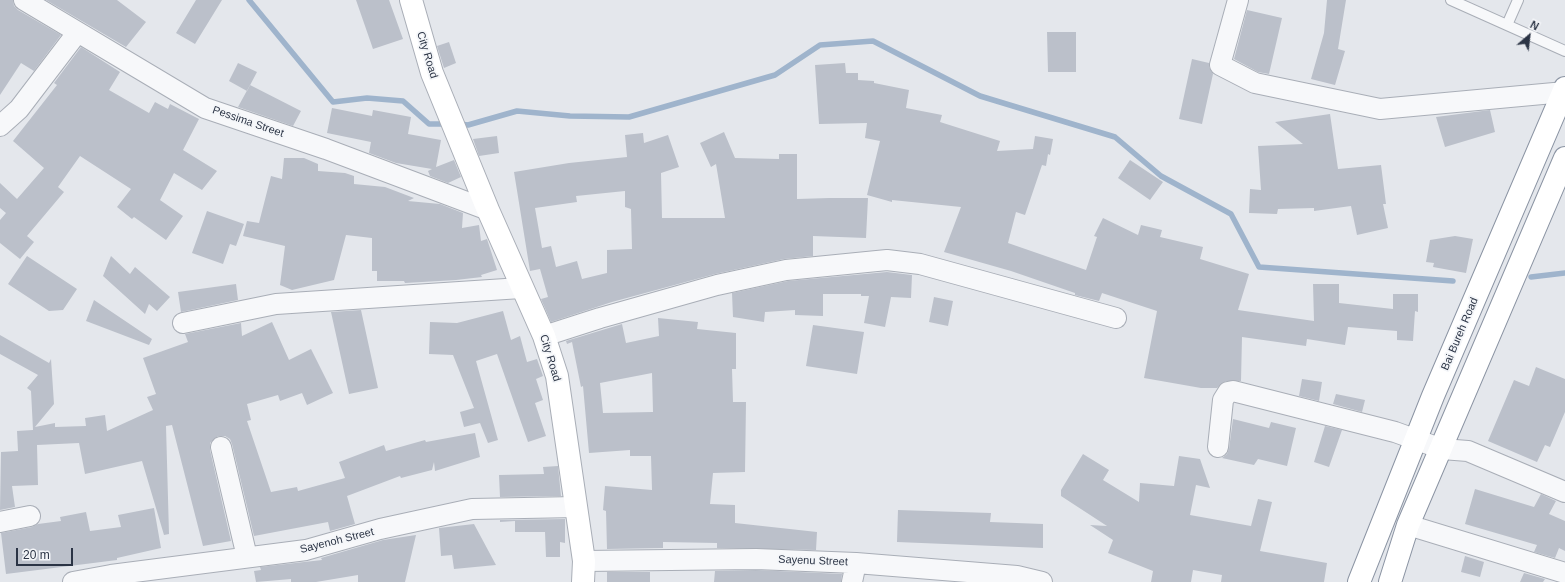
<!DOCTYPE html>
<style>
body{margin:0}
#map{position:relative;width:1565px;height:582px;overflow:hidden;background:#e4e7ec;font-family:Helvetica,sans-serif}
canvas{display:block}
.north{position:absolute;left:1509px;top:16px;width:40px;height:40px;-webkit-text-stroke:3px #f4f6f9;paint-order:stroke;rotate:28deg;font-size:11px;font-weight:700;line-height:16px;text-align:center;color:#2b3445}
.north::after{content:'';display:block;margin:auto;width:14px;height:18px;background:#2b3445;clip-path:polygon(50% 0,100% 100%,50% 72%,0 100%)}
.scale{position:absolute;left:16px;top:548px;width:57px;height:18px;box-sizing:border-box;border:2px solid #2b3445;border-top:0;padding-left:5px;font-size:12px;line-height:14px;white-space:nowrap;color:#2b3445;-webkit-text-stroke:3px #f4f6f9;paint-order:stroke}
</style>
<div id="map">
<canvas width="1565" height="582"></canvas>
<div class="north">N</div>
<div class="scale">20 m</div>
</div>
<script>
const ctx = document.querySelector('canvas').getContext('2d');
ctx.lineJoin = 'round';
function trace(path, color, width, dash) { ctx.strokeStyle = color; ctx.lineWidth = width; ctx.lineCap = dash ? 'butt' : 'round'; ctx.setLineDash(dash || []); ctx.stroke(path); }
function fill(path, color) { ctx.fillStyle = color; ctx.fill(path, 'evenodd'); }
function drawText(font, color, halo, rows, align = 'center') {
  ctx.font = font + ' Helvetica,sans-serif'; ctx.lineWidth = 3.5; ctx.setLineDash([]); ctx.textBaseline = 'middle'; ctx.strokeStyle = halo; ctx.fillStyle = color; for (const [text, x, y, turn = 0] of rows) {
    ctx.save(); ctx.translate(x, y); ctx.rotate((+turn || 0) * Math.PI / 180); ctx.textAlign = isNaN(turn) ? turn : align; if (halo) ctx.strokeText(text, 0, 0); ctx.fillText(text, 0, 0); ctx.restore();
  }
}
trace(new Path2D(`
 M 249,0 L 333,102 L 367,98 L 403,101 L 429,124 L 448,124
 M 459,124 L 468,125 L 517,111 L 570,116 L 629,117 L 775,75 L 820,45 L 873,41 L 980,96 L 1115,137 L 1161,176 L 1231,214 L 1259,267 L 1453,281
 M 1531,277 L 1565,273`), '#9fb4cc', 5.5);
fill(new Path2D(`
 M 0,0 L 13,0 L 14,6 L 18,10 L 61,35 L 34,71 L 21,63 L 0,95 Z
 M 46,0 L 117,0 L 146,22 L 126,47 Z
 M 196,0 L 222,0 L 195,44 L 176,33 Z
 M 356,0 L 389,0 L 403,39 L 373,49 Z
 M 1327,0 L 1346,0 L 1338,49 L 1345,51 L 1335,85 L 1311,79 L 1324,33 Z
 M 1247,10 L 1282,18 L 1269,74 L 1258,72 L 1234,59 Z
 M 1047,32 L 1076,32 L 1076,72 L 1048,72 Z
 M 449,42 L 456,63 L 444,68 L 437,46 Z
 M 81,47 L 120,72 L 109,90 L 149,113 L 155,102 L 168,109 L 170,104 L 199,119 L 183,150 L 217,171 L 202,190 L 174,173 L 160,200 L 183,216 L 166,240 L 134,217 L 132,219 L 117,207 L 131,189 L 80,156 L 58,187 L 64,192 L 27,236 L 34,242 L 20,259 L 0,243 L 0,220 L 6,213 L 0,208 L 0,183 L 17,199 L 44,168 L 13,141 L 57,85 L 54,83 Z
 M 1192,59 L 1209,63 L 1209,67 L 1213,74 L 1202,124 L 1179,119 Z
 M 238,63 L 257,72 L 247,91 L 229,81 Z
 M 845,63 L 846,73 L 858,73 L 858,80 L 874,81 L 874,83 L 909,90 L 906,108 L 942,115 L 940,122 L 1000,141 L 997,151 L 1033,149 L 1035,136 L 1053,139 L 1050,155 L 1048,154 L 1046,166 L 1042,165 L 1025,215 L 1016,212 L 1008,243 L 1086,270 L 1097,237 L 1094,236 L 1103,218 L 1138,235 L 1141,225 L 1162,230 L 1160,237 L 1203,247 L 1200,259 L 1249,274 L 1238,310 L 1314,321 L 1313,284 L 1339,284 L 1339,303 L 1393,309 L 1393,294 L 1418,294 L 1418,312 L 1415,311 L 1413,341 L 1397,340 L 1397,331 L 1348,327 L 1345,345 L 1307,339 L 1306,346 L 1242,337 L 1241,381 L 1226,381 L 1217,388 L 1201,388 L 1144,378 L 1157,311 L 1102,293 L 1099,301 L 1075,295 L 1075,293 L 1011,271 L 944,252 L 961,207 L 892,200 L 892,202 L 867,195 L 880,141 L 865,138 L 867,123 L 819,124 L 815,65 Z
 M 250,85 L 301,111 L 293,126 L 238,107 Z
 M 332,108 L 372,116 L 373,110 L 411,117 L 408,134 L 441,140 L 436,167 L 454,160 L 461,177 L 448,183 L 430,176 L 428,171 L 432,169 L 396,163 L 369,153 L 371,142 L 327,133 Z
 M 1490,110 L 1495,132 L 1445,147 L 1436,117 Z
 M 1330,114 L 1338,169 L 1381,165 L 1386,204 L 1383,204 L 1388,228 L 1357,235 L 1351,206 L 1314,211 L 1314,208 L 1278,209 L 1277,214 L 1249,213 L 1250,189 L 1261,190 L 1258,146 L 1303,144 L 1275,122 Z
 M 724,132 L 735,158 L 779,159 L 779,154 L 797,154 L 797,199 L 829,198 L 868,198 L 866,238 L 813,236 L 813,256 L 784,259 L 715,274 L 612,302 L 551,322 L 541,299 L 548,297 L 540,269 L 530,271 L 514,172 L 569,163 L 627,157 L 625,135 L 643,133 L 644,143 L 668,135 L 679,167 L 661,173 L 662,218 L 725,218 L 716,164 L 711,167 L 700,143 ZM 625,191 L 625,207 L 631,209 L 632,249 L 607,250 L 607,273 L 582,279 L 577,261 L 556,267 L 551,246 L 542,248 L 535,208 L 577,202 L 576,196 Z
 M 497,136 L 499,153 L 479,156 L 473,139 Z
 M 284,158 L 304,158 L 318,164 L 318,171 L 345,173 L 354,176 L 354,184 L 385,187 L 414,198 L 408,201 L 440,204 L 463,213 L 462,228 L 479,225 L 481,241 L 487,239 L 497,270 L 481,275 L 482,277 L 456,280 L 405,283 L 404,281 L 377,281 L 377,271 L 372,271 L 372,238 L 346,235 L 334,280 L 292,290 L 280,285 L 285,246 L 243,236 L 247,221 L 259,223 L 271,176 L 282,179 Z
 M 1130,160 L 1163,182 L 1150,200 L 1118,178 Z
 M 207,211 L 244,224 L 236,246 L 230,244 L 223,264 L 192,253 Z
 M 1455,236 L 1473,239 L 1466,273 L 1433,267 L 1434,263 L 1426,262 L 1430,240 Z
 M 27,256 L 77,289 L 63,310 L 49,311 L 8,284 Z
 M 111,256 L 130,274 L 135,267 L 170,297 L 157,311 L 149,304 L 145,314 L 103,276 Z
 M 887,272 L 912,275 L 911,298 L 891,297 L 885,327 L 864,323 L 869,296 L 861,296 L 861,294 L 823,294 L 823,316 L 795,315 L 795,310 L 765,312 L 764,322 L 733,317 L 732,293 L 788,281 Z
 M 236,284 L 238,300 L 181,312 L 178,292 Z
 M 934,297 L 953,301 L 948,326 L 929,322 Z
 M 94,300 L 152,339 L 149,345 L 86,321 Z
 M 361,310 L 378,388 L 349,394 L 331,312 Z
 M 503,311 L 511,340 L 520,336 L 527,362 L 537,359 L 543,376 L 536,379 L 543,400 L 535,403 L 546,436 L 528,442 L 497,354 L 476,361 L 498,440 L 488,443 L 480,423 L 464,427 L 460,412 L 474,408 L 453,355 L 429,354 L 430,322 L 457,323 Z
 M 658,318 L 698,322 L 697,329 L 736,333 L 736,369 L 732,369 L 733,402 L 746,402 L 745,472 L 713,473 L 710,504 L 735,505 L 735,523 L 817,532 L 816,550 L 717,548 L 717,543 L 663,542 L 663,548 L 607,549 L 606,511 L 603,510 L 605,486 L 652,490 L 651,456 L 630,456 L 630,450 L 589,453 L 583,386 L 581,387 L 572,342 L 567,344 L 566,341 L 622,324 L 626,343 L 659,336 ZM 652,373 L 653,412 L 603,413 L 600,383 Z
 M 272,322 L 289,360 L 311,349 L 333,393 L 307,405 L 302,393 L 280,401 L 278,395 L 247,404 L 251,420 L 247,421 L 271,492 L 297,487 L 298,491 L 345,478 L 339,462 L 384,445 L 386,451 L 425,440 L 426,442 L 475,433 L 480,457 L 435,471 L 434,462 L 432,470 L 401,478 L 400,476 L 347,496 L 355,524 L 330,531 L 328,522 L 254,536 L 232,444 L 230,439 L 225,436 L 218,436 L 210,443 L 210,450 L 231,541 L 203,546 L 172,425 L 166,426 L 169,534 L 164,535 L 142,461 L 85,474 L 79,443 L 37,445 L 38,485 L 12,486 L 15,507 L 0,510 L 1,452 L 18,451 L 17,431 L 33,430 L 31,391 L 27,388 L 38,375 L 0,354 L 0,335 L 49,363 L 51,359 L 54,404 L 35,427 L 55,423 L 55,427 L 86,426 L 85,418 L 105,415 L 107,431 L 153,410 L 147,397 L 156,394 L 143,358 L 188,342 L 185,334 L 241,323 L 242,336 Z
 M 813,325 L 864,332 L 857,374 L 806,366 Z
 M 1536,367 L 1565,379 L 1565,412 L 1550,447 L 1545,445 L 1537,462 L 1488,441 L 1514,380 L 1529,386 Z
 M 1302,379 L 1322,382 L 1319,401 L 1299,396 Z
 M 1336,394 L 1365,400 L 1362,412 L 1333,404 Z
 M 1233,419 L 1269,428 L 1271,422 L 1296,428 L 1287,466 L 1258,459 L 1254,465 L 1222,458 L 1227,454 L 1229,449 Z
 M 1325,426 L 1342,430 L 1329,467 L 1314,462 Z
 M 1083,454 L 1109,470 L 1103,480 L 1139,502 L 1140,483 L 1174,486 L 1179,456 L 1200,459 L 1210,488 L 1196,485 L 1190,515 L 1251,526 L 1258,499 L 1272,502 L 1260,551 L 1327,563 L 1324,582 L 1221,582 L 1222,575 L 1193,570 L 1191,582 L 1151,582 L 1153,571 L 1108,553 L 1113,540 L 1090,525 L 1107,526 L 1061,496 L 1061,490 Z
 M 558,466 L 561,496 L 500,497 L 499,475 L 544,474 L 543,467 Z
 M 1475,489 L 1534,507 L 1541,494 L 1556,501 L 1549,514 L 1565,521 L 1565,551 L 1559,548 L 1555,558 L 1534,552 L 1537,545 L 1465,524 Z
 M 154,508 L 161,548 L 117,558 L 117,560 L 6,574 L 1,533 L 32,527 L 38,524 L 61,521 L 60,517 L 86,512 L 90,531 L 121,527 L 118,515 Z
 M 898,510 L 991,513 L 990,522 L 1043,524 L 1043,548 L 897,542 Z
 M 565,519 L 565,543 L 560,542 L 560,557 L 546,557 L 545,532 L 515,532 L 515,521 L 500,522 L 500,520 Z
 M 474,524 L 496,565 L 454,569 L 452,555 L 441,556 L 439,528 Z
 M 416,535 L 405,582 L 358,582 L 358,575 L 316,582 L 291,582 L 291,579 L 256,582 L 254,571 L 261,570 L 260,567 L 322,560 L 321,558 L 383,540 Z
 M 1465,556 L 1484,562 L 1480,577 L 1461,572 Z
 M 756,570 L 842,574 L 841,582 L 714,582 L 715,571 Z
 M 607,572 L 650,572 L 650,582 L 607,582 Z
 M 1524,573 L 1545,579 L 1543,582 L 1520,582 Z`), '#bbc0ca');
const lane = new Path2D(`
 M 1451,0 L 1565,51
 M 1507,25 L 1518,0`);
const street = new Path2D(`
 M 24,0 L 205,108 L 326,149 L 488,210
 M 1238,0 L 1220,65 L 1255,83 L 1380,109 L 1565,92
 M 0,126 L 19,109 L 77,33
 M 183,323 L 276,304 L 521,288
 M 544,336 L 600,318 L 717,285 L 786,270 L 887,260 L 920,264 L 1116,318
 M 221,447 L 247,557
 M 1218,447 L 1223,400 L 1228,392 L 1233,391 L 1395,432 L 1442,449 L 1468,451 L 1565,492
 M 0,522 L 30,516
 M 1408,525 L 1565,573
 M 584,561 L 756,559 L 856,563 L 1017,576 L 1042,582
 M 73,582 L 111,575 L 306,550 L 380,529 L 472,509 L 576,507
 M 852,582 L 856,563`);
const secondary = new Path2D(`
 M 411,0 L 432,73 L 488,210 L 544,336 L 557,376 L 584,561 L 583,582`);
const highway = new Path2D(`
 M 1359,582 L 1433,396 L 1565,88
 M 1390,582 L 1408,525 L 1565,158`);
trace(lane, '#a9aeb7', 12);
trace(street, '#a9aeb7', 22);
trace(secondary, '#a9aeb7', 24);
trace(highway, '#8b94a3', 24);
trace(lane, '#f7f8fa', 10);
trace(street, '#f7f8fa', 20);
trace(secondary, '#fff', 22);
trace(highway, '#fff', 22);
drawText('11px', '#2b3445', '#f4f6f9', [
 ["City Road",427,55,73],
 ["Pessima Street",248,122,19],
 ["Bai Bureh Road",1460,334,-67],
 ["City Road",550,358,73],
 ["Sayenoh Street",337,541,-14],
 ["Sayenu Street",813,561,2]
]);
</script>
